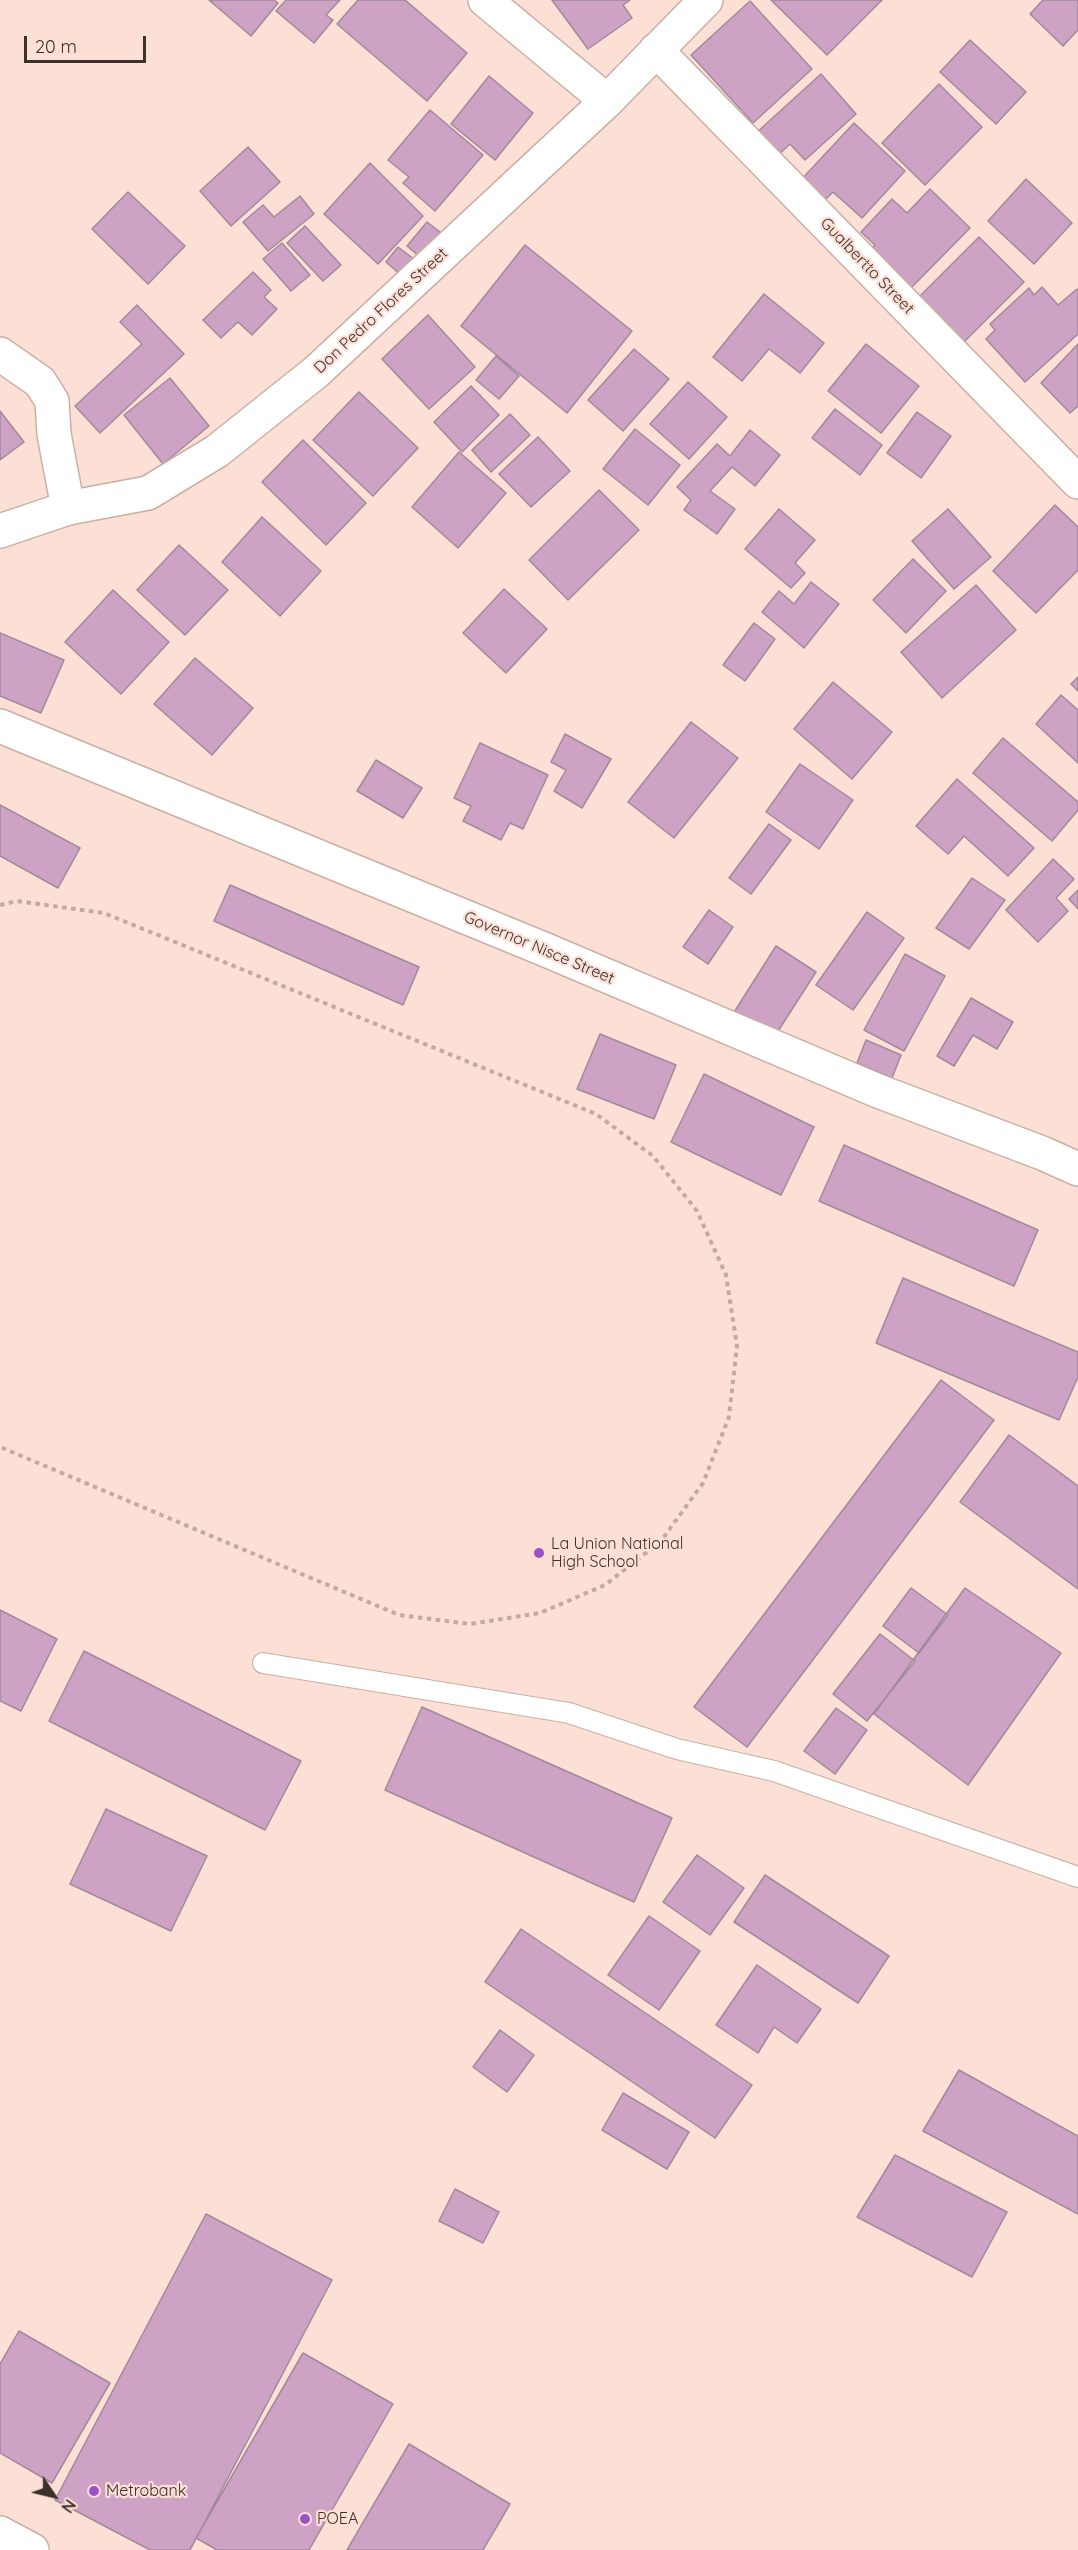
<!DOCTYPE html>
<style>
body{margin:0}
#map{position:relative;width:1078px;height:2550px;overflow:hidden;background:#fcdfd5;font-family:Quicksand,sans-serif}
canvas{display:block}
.north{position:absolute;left:24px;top:2466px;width:60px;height:60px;-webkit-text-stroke:4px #fcdfd5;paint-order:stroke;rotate:125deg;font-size:16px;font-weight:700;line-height:24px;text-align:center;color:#3c312d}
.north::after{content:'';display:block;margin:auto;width:21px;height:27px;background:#3c312d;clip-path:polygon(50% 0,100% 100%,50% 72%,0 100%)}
.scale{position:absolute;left:24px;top:36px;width:122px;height:27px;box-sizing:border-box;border:3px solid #3c312d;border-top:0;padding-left:8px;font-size:18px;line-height:21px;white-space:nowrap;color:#3c312d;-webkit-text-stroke:4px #fcdfd5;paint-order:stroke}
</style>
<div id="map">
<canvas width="1078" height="2550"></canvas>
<div class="north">N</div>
<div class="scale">20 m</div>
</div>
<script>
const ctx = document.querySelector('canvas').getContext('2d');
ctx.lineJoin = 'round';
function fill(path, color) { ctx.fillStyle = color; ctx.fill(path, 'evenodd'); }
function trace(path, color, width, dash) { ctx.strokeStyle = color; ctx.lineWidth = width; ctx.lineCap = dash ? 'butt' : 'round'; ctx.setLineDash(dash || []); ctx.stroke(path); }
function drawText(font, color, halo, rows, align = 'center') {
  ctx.font = font + ' Quicksand,sans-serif'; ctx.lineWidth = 4.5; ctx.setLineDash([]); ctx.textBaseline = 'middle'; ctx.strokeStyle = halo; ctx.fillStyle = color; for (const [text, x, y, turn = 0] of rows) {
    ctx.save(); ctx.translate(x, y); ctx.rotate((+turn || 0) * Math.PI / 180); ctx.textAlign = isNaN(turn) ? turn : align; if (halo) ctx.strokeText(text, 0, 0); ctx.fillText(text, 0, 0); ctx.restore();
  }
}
const building = new Path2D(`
 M 209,0 L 274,0 L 278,3 L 251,36 Z
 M 286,0 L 340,0 L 326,15 L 333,20 L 314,43 L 276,11 Z
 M 358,0 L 405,0 L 467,53 L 427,101 L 337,24 Z
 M 552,0 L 630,0 L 623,5 L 632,18 L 588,49 Z
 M 771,0 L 882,0 L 827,55 Z
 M 1043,0 L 1078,0 L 1078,30 L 1063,46 L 1030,14 Z
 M 750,1 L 812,69 L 753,123 L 691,55 Z
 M 970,40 L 1026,92 L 996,124 L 940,72 Z
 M 821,74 L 856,114 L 805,160 L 790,144 L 776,157 L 755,134 Z
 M 489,76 L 533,113 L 495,160 L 451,124 Z
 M 939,84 L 982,127 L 925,185 L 882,143 Z
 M 430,110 L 483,155 L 435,211 L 403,183 L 409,177 L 388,160 Z
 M 854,123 L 905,171 L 862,218 L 833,192 L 823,202 L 800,181 Z
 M 248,147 L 280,182 L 231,226 L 200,191 Z
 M 370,163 L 423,216 L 378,264 L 324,214 Z
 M 1026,179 L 1072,223 L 1034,264 L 988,221 Z
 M 930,189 L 970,228 L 910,289 L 870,250 L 875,245 L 861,232 L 892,199 L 907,213 Z
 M 128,192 L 185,246 L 148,284 L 92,229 Z
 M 300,196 L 314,214 L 268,251 L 243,222 L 263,205 L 274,217 Z
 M 427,222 L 440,232 L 420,257 L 407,246 Z
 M 305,226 L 341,265 L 323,281 L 287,243 Z
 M 979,237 L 1024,282 L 960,346 L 915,301 Z
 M 282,243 L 310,275 L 291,291 L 263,259 Z
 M 525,245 L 632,331 L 567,413 L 461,326 Z
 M 398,247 L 415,260 L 402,276 L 386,262 Z
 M 253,272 L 271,290 L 264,297 L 277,309 L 252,335 L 238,322 L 221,338 L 203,320 Z
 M 1042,287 L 1058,305 L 1077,289 L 1078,291 L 1078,334 L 1025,382 L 986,339 L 995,330 L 990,324 L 1029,288 L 1034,295 Z
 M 764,294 L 824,343 L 800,373 L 769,349 L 742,381 L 713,357 Z
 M 137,305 L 184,354 L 100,433 L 75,406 L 142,344 L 120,322 Z
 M 428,315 L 475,367 L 429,409 L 382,359 Z
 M 866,344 L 919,386 L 881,433 L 828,391 Z
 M 1078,344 L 1078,406 L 1070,413 L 1041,383 Z
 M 634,349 L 669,379 L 623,431 L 588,400 Z
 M 496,356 L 519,376 L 499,399 L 476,380 Z
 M 170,378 L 209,426 L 163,464 L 124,415 Z
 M 688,382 L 727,417 L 689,459 L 650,424 Z
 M 471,386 L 499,415 L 462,452 L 434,422 Z
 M 359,392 L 418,448 L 373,496 L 313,440 Z
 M 835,409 L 882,445 L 860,475 L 812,438 Z
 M 0,411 L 24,442 L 0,460 Z
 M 917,412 L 951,436 L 921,478 L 887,453 Z
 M 510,414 L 530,435 L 491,472 L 472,450 Z
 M 635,429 L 680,465 L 648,505 L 603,469 Z
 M 750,430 L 780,455 L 755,486 L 732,467 L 710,491 L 735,509 L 717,534 L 684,510 L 691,500 L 677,487 L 717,444 L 730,456 Z
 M 538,437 L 570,471 L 531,507 L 499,474 Z
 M 303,440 L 366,503 L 326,545 L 262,482 Z
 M 459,452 L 506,493 L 458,548 L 412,507 Z
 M 599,490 L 639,530 L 568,600 L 529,560 Z
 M 1055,505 L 1078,527 L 1078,570 L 1036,613 L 993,571 Z
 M 779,509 L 815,540 L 795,563 L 805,573 L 791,588 L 745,549 Z
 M 948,509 L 991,557 L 954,589 L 912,541 Z
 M 262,517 L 321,571 L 280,616 L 222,562 Z
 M 179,545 L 228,590 L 185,635 L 137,590 Z
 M 913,559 L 946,591 L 906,633 L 873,600 Z
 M 811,582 L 839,604 L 804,648 L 762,612 L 779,591 L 794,604 Z
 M 976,585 L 1016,630 L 942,698 L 901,652 Z
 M 504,589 L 547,629 L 506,673 L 463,633 Z
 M 113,590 L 169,642 L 121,694 L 65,642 Z
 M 754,623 L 775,639 L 745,681 L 723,665 Z
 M 0,633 L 64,660 L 41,713 L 0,696 Z
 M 195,658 L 253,708 L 212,755 L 154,704 Z
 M 1078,677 L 1078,691 L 1071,684 Z
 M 833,682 L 892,732 L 852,779 L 794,729 Z
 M 1061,695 L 1078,710 L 1078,763 L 1036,724 Z
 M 691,722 L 738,758 L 674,838 L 628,802 Z
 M 565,734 L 611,759 L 582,808 L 554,791 L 566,770 L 551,762 Z
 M 1003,738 L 1078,802 L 1078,810 L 1052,841 L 973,773 Z
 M 480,743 L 548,775 L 523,829 L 510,823 L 501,840 L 463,821 L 471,806 L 454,798 Z
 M 376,760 L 422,788 L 403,818 L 357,791 Z
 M 800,764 L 853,800 L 819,849 L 766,812 Z
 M 957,779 L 1034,848 L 1008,876 L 964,836 L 948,854 L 916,826 Z
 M 0,805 L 80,848 L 58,888 L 0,856 Z
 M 769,824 L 791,840 L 751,894 L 729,878 Z
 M 1053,859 L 1074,879 L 1056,898 L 1068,911 L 1038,942 L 1006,910 Z
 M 972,878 L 1005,900 L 969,949 L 936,928 Z
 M 230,885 L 419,967 L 403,1005 L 214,921 Z
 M 1078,890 L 1078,909 L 1069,899 Z
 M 709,910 L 733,927 L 708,964 L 683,947 Z
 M 867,912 L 904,938 L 853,1010 L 816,985 Z
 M 776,946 L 816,972 L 771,1042 L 731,1017 Z
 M 905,954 L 945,976 L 904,1051 L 864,1030 Z
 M 971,998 L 1013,1022 L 997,1049 L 973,1035 L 954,1066 L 937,1056 Z
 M 600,1034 L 676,1065 L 654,1119 L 577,1089 Z
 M 866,1040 L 901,1055 L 892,1078 L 857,1063 Z
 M 704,1074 L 814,1127 L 781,1195 L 671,1142 Z
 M 844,1145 L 1038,1230 L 1014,1286 L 819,1201 Z
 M 903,1278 L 1078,1352 L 1078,1377 L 1059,1420 L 876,1343 Z
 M 941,1380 L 994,1420 L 747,1747 L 694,1707 Z
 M 1009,1435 L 1078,1486 L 1078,1589 L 960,1502 Z
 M 911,1588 L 948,1615 L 919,1653 L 883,1626 Z
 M 965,1588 L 1061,1653 L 968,1785 L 874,1714 Z
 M 0,1610 L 57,1639 L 21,1711 L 0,1701 Z
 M 880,1634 L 915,1661 L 867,1721 L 833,1694 Z
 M 84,1651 L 301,1761 L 265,1830 L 49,1721 Z
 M 422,1707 L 672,1818 L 634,1902 L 385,1790 Z
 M 836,1708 L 867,1730 L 835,1774 L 804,1751 Z
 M 106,1809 L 207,1856 L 171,1931 L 70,1884 Z
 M 697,1855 L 744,1888 L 710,1935 L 663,1902 Z
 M 765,1875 L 889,1956 L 858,2003 L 734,1922 Z
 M 649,1916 L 700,1951 L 659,2010 L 608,1975 Z
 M 521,1929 L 752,2085 L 715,2138 L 485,1982 Z
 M 757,1965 L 821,2009 L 797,2043 L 774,2027 L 758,2053 L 716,2025 Z
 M 500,2030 L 534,2055 L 507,2092 L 473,2067 Z
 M 959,2070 L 1078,2136 L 1078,2214 L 923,2131 Z
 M 623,2093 L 689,2132 L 667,2169 L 602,2130 Z
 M 895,2155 L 1007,2212 L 972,2277 L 857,2217 Z
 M 455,2189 L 499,2212 L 483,2243 L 439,2221 Z
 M 206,2214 L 332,2280 L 190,2550 L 150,2550 L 55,2500 Z
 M 19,2331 L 110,2383 L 52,2483 L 0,2453 L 0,2364 Z
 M 303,2353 L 393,2404 L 309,2550 L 217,2550 L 196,2538 Z
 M 409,2444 L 510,2504 L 483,2550 L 347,2550 Z`);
fill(building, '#cda2c5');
trace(building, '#a08a9b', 1.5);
const service = new Path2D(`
 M 263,1663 L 569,1713 L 677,1749 L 774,1771 L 1078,1877`);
const minor = new Path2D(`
 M 485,0 L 607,101
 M 656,50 L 1078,482
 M 0,354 L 40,382 L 52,401 L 54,434 L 68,508
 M 0,726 L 546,950 L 878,1091 L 1042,1153 L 1078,1169`);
const tertiary = new Path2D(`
 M 0,531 L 68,508 L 148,493 L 217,451 L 316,372 L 607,101 L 706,0`);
const primary = new Path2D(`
 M 0,2533 L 32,2550`);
trace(service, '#caafa5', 22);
trace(minor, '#caafa5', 36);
trace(tertiary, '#caafa5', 36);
trace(primary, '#caafa5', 36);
trace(new Path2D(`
 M 0,905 L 17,901 L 104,913 L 596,1114 L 653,1156 L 697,1211 L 726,1275 L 737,1346 L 729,1417 L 703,1483 L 661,1541 L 605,1585 L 540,1613 L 470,1624 L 399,1615 L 0,1447`), '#c1aaa2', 4, [4.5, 4.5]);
trace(service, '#fff', 20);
trace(minor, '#fff', 33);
trace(tertiary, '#fff', 33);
trace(primary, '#fff', 33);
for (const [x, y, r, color] of [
 [539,1553,6,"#9a52c5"],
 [94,2491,6,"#9a52c5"],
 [305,2519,6,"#9a52c5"]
]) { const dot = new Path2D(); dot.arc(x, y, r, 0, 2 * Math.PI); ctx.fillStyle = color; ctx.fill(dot); trace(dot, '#fcdfd5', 2); }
drawText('16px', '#3c312d', '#fcdfd5', [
 ["Gualbertto Street",867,266,46],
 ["Don Pedro Flores Street",381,311,-43],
 ["Governor Nisce Street",539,948,23]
]);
drawText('16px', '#3c312d', '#fcdfd5', [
 ["La Union National",551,1544],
 ["High School",551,1562],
 ["Metrobank",106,2491],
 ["POEA",317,2519]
], 'left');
</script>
